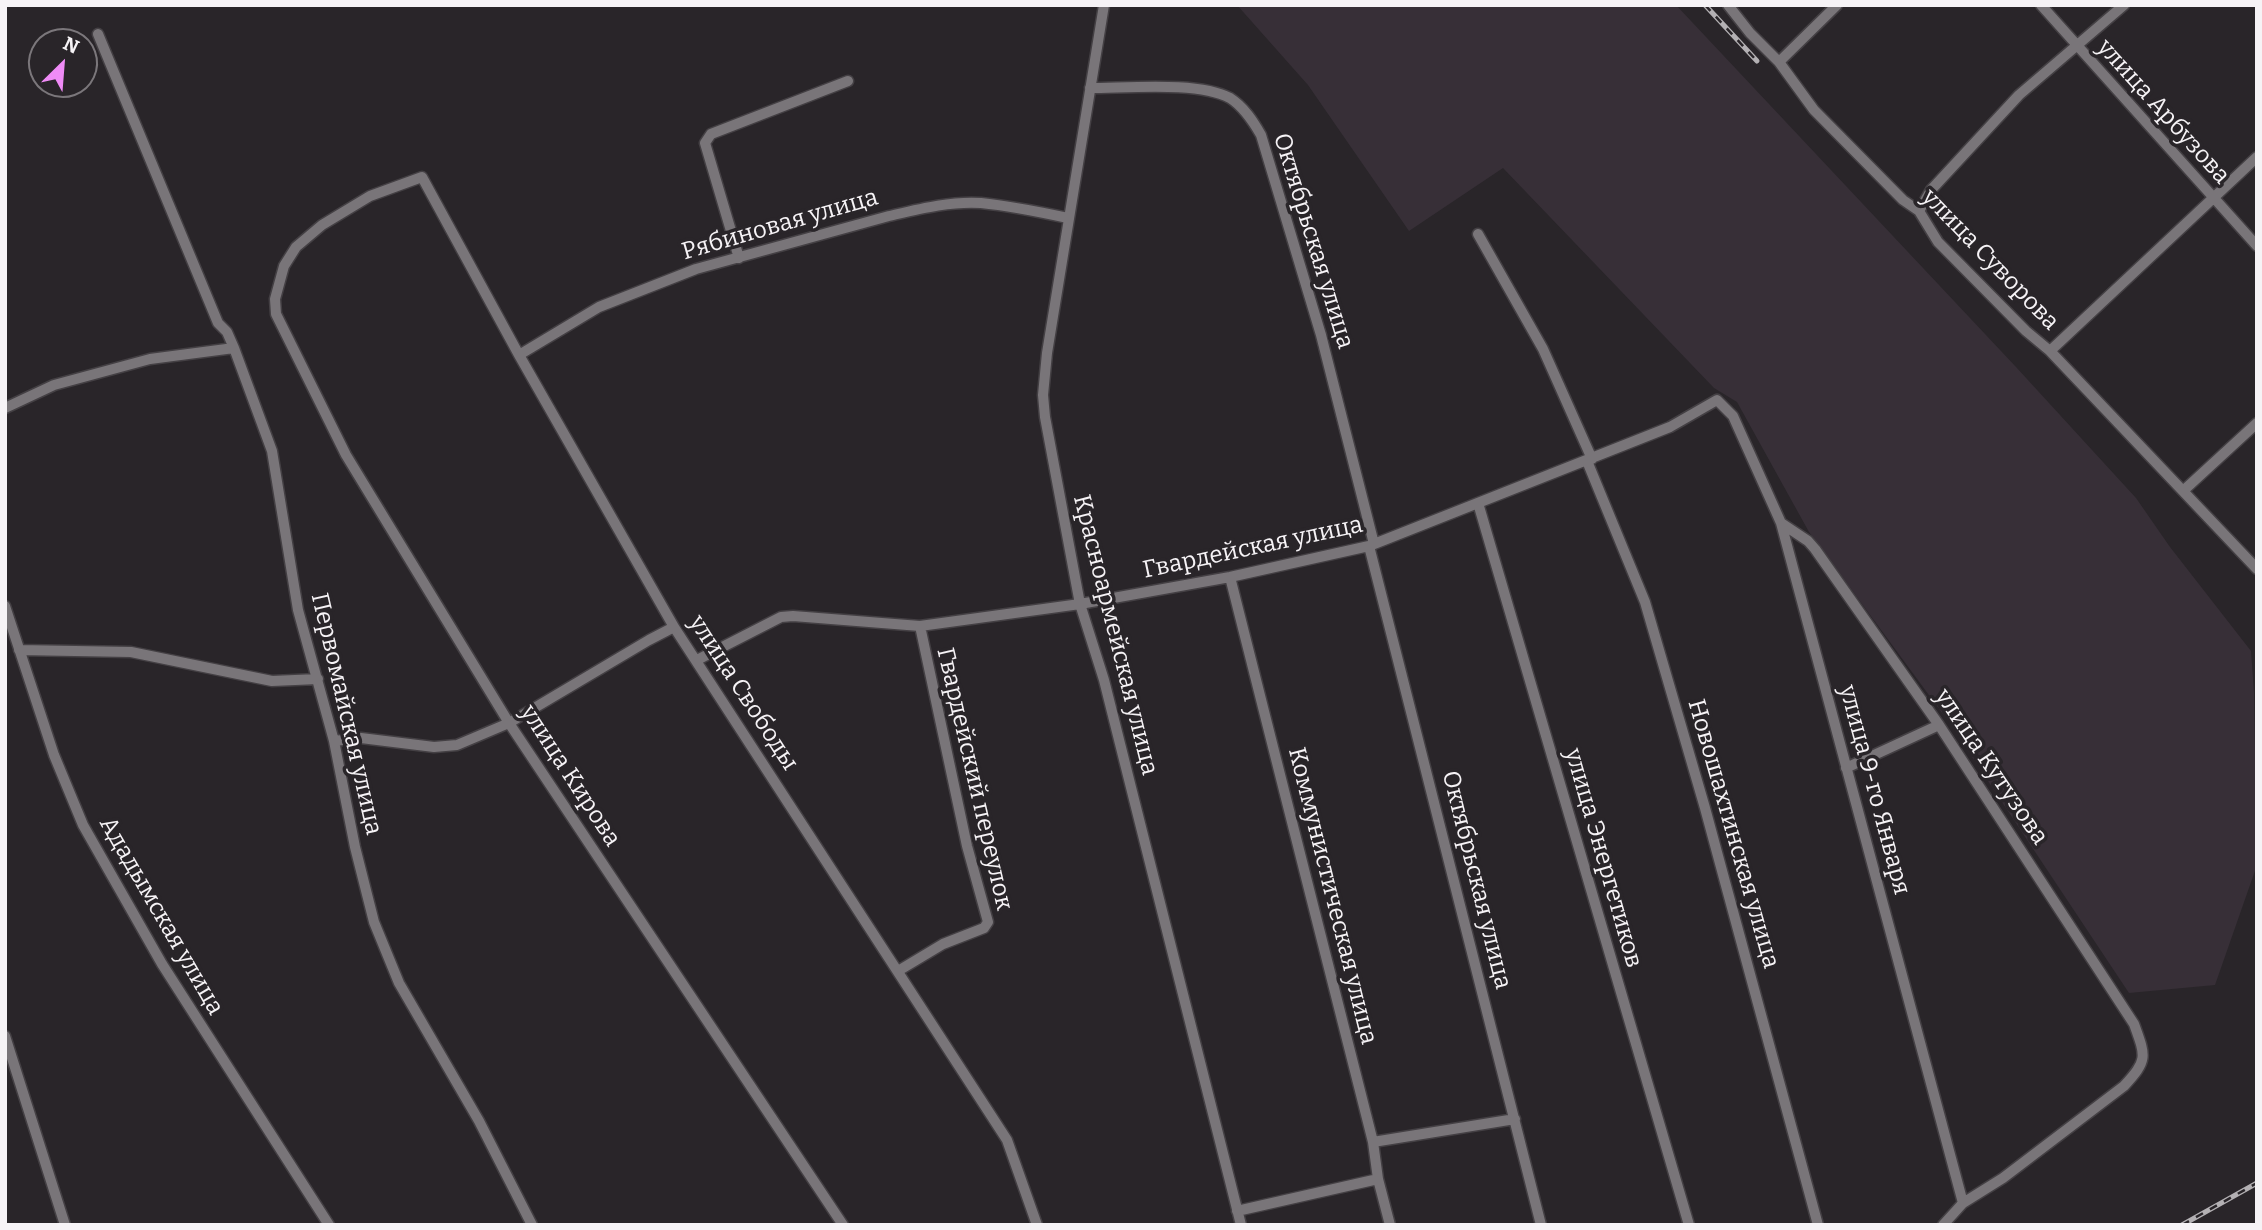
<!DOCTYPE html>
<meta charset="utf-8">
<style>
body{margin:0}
#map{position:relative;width:2262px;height:1230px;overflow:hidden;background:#292529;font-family:Bitter,serif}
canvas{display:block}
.frame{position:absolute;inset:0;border:7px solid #f6f3f6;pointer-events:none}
.north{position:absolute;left:28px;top:28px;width:70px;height:70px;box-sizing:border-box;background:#292529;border:2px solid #7b777b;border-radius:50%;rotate:25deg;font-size:19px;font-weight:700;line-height:28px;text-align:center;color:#f6f3f6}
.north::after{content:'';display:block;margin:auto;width:24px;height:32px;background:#ef8bf6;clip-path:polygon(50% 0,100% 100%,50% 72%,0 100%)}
</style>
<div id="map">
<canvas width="2262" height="1230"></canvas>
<div class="frame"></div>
<div class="north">N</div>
</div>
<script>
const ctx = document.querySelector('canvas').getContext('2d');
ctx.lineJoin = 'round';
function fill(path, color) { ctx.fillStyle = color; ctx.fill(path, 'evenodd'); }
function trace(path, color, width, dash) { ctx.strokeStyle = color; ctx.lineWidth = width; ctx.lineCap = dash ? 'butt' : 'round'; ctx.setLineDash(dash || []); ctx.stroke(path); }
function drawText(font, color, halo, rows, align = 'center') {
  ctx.font = font + ' Bitter,serif'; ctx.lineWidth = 7; ctx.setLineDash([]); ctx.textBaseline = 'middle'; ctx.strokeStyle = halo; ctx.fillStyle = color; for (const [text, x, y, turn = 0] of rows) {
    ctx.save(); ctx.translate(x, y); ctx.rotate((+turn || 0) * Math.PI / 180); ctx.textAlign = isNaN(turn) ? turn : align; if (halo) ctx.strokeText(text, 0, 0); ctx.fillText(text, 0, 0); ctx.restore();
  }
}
fill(new Path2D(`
 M 1237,5 L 1676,5 L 2016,367 L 2136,498 L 2170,547 L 2251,651 L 2254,693 L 2257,865 L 2215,985 L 2129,993 L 1948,721 L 1809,532 L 1737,402 L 1714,388 L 1503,168 L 1409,231 L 1308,85 Z`), '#372f37');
const minor = new Path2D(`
 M 1104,5 L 1047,353 L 1043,395 L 1045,417 L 1080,604 L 1104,680 L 1241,1225
 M 1728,5 L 1750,33 L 1779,62 L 1814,110 L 1903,200 L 1919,211 L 1938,242 L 2026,331 L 2050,351 L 2257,569
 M 2041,5 L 2257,246
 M 98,34 L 218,323 L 227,332 L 234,348 L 272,451 L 298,610 L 334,741 L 355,847 L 374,922 L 399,983 L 479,1121 L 532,1225
 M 1779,62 L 1837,5
 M 1090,88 C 1127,88 1199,81 1230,98 C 1244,107 1253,121 1261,135 L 1321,335 L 1374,544
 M 1919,211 L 1931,190 L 2019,95 L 2124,5
 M 1478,234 L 1543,349 L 1592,459
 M 739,258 L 705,143 L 711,134 L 848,81
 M 2050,351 L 2257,157
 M 519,355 L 599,307 L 696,269 L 889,216 C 919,209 950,201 981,203 C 1011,206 1040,212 1068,218
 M 5,408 L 54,385 L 150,359 L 234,348
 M 1587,461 L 1645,602 L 1705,808 L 1818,1225
 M 2183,491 L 2257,423
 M 1478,503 L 1689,1225
 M 1781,523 L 1808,541 L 1815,549 L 1939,725 L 2134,1024 C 2146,1057 2148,1060 2124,1086 L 2003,1178 L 1963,1203 L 1943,1225
 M 1369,546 L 1541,1225
 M 1230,577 L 1373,1142 L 1378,1179 L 1390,1225
 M 5,606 L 54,755 L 83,825 L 162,964 L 329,1225
 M 19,650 L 131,652 L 272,681 L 318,679
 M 697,660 L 781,617 L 793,616 L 920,626 L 1080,604 L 1230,577 L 1369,546 L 1670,427 L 1717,400 L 1733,416 L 1781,523 L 1963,1203
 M 334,741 L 361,738 L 434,747 L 457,745 L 509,723 L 649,640 L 674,627
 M 1846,768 L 1939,725
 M 898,971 L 943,944 L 984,928 L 988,922 L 967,846 L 920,626
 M 5,1036 L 65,1225
 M 1373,1142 L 1515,1119
 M 1237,1211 L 1378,1179
 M 843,1225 L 509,723 L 346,455 L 276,314 L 275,299 L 284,266 L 296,247 L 322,225 L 370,196 L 422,177 L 519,355 L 674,627 L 1007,1140 L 1037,1225`);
trace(minor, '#444044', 13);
trace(minor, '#797579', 10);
const rail = new Path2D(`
 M 1705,5 L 1757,61
 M 2182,1225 L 2257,1183`);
trace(rail, '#b3b0b3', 5);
trace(rail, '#292529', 2.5, [8]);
drawText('24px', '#f6f3f6', '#292529', [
 ["улица Арбузова",2163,112,48],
 ["Рябиновая улица",780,225,-16],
 ["Октябрьская улица",1313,241,73],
 ["улица Суворова",1990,260,46],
 ["Гвардейская улица",1253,548,-12],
 ["Красноармейская улица",1115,635,76],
 ["улица Свободы",743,693,57],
 ["Первомайская улица",346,714,77],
 ["улица Кутузова",1991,767,56],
 ["улица Кирова",570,776,57],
 ["Гвардейский переулок",974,779,77],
 ["улица 9-го Января",1874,790,75],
 ["Новошахтинская улица",1733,834,74],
 ["улица Энергетиков",1603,858,74],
 ["Октябрьская улица",1476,880,76],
 ["Коммунистическая улица",1332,896,76],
 ["Ададымская улица",161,916,60]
]);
</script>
